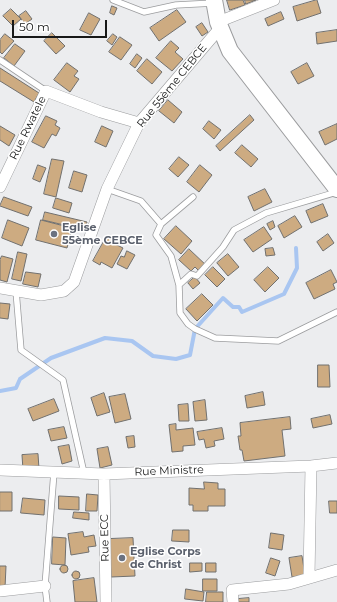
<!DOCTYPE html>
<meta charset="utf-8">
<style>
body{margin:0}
#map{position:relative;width:337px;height:602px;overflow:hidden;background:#ecedef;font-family:Montserrat,sans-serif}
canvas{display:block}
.scale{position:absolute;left:12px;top:20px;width:95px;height:18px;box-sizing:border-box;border:2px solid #171818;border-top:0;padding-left:5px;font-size:12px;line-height:14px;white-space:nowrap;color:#171818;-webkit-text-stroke:3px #fff;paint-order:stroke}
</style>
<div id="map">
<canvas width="337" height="602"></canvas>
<div class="scale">50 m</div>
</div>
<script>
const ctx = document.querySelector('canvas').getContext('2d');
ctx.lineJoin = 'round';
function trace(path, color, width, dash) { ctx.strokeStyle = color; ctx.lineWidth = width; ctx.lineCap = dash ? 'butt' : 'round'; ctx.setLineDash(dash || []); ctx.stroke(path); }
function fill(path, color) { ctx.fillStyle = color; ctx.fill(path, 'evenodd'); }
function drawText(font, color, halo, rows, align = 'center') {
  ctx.font = font + ' Montserrat,sans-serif'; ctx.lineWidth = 3; ctx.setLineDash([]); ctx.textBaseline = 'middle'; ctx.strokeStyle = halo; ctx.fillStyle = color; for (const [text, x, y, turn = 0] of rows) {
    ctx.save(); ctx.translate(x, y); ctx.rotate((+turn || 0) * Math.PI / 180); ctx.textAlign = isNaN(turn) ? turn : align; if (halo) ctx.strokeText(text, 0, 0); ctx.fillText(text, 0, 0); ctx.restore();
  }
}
trace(new Path2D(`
 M 0,391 L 16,388 L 20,379 L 51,358 L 105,338 L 132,341 L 153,356 L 176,359 L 190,355 L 195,329 L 223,298 L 233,307 L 239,307 L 242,312 L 284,294 L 297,268 L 296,248`), '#a9c6f1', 4);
const building = new Path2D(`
 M 227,0 L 243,0 L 245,5 L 230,10 Z
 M 245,0 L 256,0 L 246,4 Z
 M 317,0 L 321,13 L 297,21 L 293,7 Z
 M 112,6 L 117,8 L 114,15 L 110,13 Z
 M 11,9 L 21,19 L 13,26 L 3,16 Z
 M 177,10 L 186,22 L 159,41 L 150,28 Z
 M 26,11 L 32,19 L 25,24 L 19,16 Z
 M 281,12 L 284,19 L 268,26 L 265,19 Z
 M 89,13 L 100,19 L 91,35 L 80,30 Z
 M 202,23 L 208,32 L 202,36 L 196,27 Z
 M 337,30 L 337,41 L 317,44 L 316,33 Z
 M 52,33 L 65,46 L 56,54 L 44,41 Z
 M 5,34 L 14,41 L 2,54 L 0,52 L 0,40 Z
 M 113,34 L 117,37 L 112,45 L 107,41 Z
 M 120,37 L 132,45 L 121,60 L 109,52 Z
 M 171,41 L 179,48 L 175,52 L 183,59 L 172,71 L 156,58 Z
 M 15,44 L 25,51 L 14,66 L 4,58 Z
 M 137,54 L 142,58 L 135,68 L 130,64 Z
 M 147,59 L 162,72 L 152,84 L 137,71 Z
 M 67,63 L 78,71 L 74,76 L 79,79 L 70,92 L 54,80 Z
 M 307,63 L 314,76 L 298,84 L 291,72 Z
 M 0,68 L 39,93 L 34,102 L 0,81 Z
 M 168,100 L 182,112 L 174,123 L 159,111 Z
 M 250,115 L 254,120 L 220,151 L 216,146 Z
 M 46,116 L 57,121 L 55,125 L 60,128 L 56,136 L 52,134 L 44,148 L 32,142 Z
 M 209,121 L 221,130 L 214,139 L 203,129 Z
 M 337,124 L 337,139 L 325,145 L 319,132 Z
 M 0,126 L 15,135 L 9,146 L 0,140 Z
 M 102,126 L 113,131 L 106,147 L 95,142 Z
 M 242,145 L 258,159 L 251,167 L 235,153 Z
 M 179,157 L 189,165 L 178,177 L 169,169 Z
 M 52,159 L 64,161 L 56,197 L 44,194 Z
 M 38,165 L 46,168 L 40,182 L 33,179 Z
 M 200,165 L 212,175 L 199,192 L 187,182 Z
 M 74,171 L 87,175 L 82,192 L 69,188 Z
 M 265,189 L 272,202 L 254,211 L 248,197 Z
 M 4,197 L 32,207 L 28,216 L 0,206 Z
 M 56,198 L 72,203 L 69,213 L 53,208 Z
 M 323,204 L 328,216 L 311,223 L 306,211 Z
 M 45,212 L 87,222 L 85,230 L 43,220 Z
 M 295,216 L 302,227 L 284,238 L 278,226 Z
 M 8,220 L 29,228 L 22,246 L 2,238 Z
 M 41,220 L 72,228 L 67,248 L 36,240 Z
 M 273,221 L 275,227 L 270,230 L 267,224 Z
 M 176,226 L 192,241 L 181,254 L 164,239 Z
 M 264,227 L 272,239 L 253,252 L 244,240 Z
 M 328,234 L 334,243 L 323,251 L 317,242 Z
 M 107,236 L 115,240 L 113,243 L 123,248 L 112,268 L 101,262 L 100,265 L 93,261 Z
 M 273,248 L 275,255 L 266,256 L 265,249 Z
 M 189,249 L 208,267 L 201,273 L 195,267 L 191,271 L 179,260 Z
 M 127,251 L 135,255 L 127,269 L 117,264 L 121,256 L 124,257 Z
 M 18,252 L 27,254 L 21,281 L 12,279 Z
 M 228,254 L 239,267 L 228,276 L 217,263 Z
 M 2,256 L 13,259 L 7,282 L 0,280 L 0,260 Z
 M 213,267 L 225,279 L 217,287 L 205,275 Z
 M 268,267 L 279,278 L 265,292 L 254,280 Z
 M 331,270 L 337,282 L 333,284 L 335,289 L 314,299 L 306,283 Z
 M 26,272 L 41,274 L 38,287 L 23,284 Z
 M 195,277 L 200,283 L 193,289 L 188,283 Z
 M 202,294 L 213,305 L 197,321 L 186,309 Z
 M 0,303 L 10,304 L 8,319 L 0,318 Z
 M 318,365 L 329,365 L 330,387 L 318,387 Z
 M 263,392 L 265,405 L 247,408 L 245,396 Z
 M 104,393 L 110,412 L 97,416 L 91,398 Z
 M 125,394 L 131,419 L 115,423 L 109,397 Z
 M 54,399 L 59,411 L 33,421 L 28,409 Z
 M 205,400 L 207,420 L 195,421 L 193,402 Z
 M 188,404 L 189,421 L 179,421 L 178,405 Z
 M 330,415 L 332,424 L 313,428 L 311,419 Z
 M 290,417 L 291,429 L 282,430 L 285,456 L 244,461 L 242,450 L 240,450 L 238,436 L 241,436 L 240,423 Z
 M 176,424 L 176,430 L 193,428 L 195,445 L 183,446 L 183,451 L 172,452 L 169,425 Z
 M 64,427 L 67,438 L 51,441 L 48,430 Z
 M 222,428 L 224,439 L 214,441 L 215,446 L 206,448 L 204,439 L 199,440 L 197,432 Z
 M 134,436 L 135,447 L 128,448 L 126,437 Z
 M 69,445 L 72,461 L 62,464 L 58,447 Z
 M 108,447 L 112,465 L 100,468 L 97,449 Z
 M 38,454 L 39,469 L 23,470 L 22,455 Z
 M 204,482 L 218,483 L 218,489 L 225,489 L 225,506 L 208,506 L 208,511 L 193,511 L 193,505 L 189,505 L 189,488 L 204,489 Z
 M 0,492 L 12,492 L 12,511 L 0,511 Z
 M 87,494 L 98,495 L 97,511 L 86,511 Z
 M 59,496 L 79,497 L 79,510 L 59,509 Z
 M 23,498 L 45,500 L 44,515 L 21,513 Z
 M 329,501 L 337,501 L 337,513 L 330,513 Z
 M 74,512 L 89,513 L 89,520 L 73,518 Z
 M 173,530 L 189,530 L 189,542 L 172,541 Z
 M 83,532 L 84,537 L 94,535 L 96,546 L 88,547 L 89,552 L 71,555 L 68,534 Z
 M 271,533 L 284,535 L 282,550 L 269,548 Z
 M 53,537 L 66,538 L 65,565 L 52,564 Z
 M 133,538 L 135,576 L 111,577 L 109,539 Z
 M 302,556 L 305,575 L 292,577 L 289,558 Z
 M 271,558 L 280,561 L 275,576 L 266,573 Z
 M 190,563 L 202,563 L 202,571 L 190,572 Z
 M 206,563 L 216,563 L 216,572 L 206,572 Z
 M60 569a4 4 0 1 1 8 0a4 4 0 1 1-8 0Z
 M 0,566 L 6,566 L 5,588 L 0,587 Z
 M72 575a4 4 0 1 1 8 0a4 4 0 1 1-8 0Z
 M 94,578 L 97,602 L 75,602 L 73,581 Z
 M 203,579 L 217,579 L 217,591 L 203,591 Z
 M 186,589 L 204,592 L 203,601 L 185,599 Z
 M 207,592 L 223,592 L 223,602 L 206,602 Z
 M 249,598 L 249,602 L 238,602 L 238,599 Z`);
fill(building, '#cdab81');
trace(building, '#71706e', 1);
const lane = new Path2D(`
 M 113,0 L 144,12 L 176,5 L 214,3
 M 0,60 L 46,91
 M 107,189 L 141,201 L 161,224 L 156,235 L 171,256 L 179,285
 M 337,192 L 266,213 L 234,230 L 223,247 L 197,276 L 191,274 L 179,285 L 180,313 L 188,324 L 195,329 L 215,338 L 278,341 L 337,312
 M 161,224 L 193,197
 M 16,291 L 21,350 L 63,380 L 84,473
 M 47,602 L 45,586 L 54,472`);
const street = new Path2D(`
 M 218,22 L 274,0
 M 0,187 L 46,91 L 101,112 L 139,123
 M 0,288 L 41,295 L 64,291 L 74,282 L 107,189 L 139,123 L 220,28
 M 0,470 L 104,474 L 311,466 L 337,463
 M 104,474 L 106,602
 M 309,577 L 311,466
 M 0,591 L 45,586
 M 233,602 L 232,590 L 289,584 L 337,570`);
const secondary = new Path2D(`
 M 214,0 L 218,22 L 230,51 L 337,189`);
trace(lane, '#9b9c9e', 7);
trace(street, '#9b9c9e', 12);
trace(secondary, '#9b9c9e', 18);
trace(lane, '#fff', 5.5);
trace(street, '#fff', 11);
trace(secondary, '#fff', 16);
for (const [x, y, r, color] of [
 [54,234,4,"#6b7280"],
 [122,558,4,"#6b7280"]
]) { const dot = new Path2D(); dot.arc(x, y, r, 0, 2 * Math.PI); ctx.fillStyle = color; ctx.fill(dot); trace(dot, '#fff', 1.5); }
drawText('11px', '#171818', '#fff', [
 ["Rue 55ème CEBCE",172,86,-51],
 ["Rue Rwatele",28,128,-64],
 ["Rue Ministre",169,471,-2],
 ["Rue ECC",105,538,-91]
]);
drawText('bold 11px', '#5b616d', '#fff', [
 ["Eglise",62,228],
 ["55ème CEBCE",62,241],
 ["Eglise Corps",130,552],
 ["de Christ",130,565]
], 'left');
</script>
